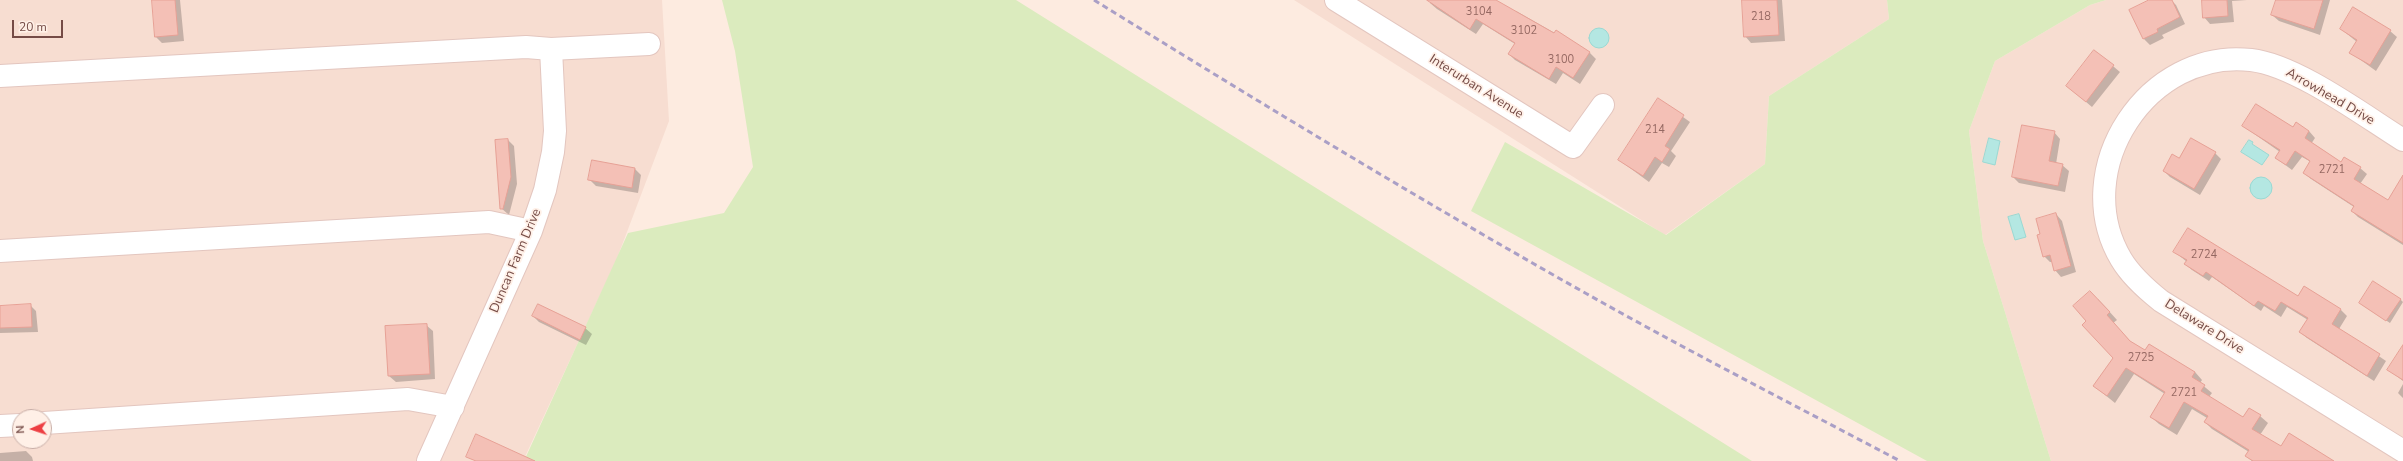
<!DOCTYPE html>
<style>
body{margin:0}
#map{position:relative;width:2403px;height:461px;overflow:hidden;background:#fdebe0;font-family:"Nunito Sans",sans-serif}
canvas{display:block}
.north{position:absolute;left:12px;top:409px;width:40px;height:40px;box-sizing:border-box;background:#fff0e7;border:1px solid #c8aea7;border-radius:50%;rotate:267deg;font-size:11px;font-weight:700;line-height:16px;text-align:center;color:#754b46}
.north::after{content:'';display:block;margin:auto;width:14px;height:18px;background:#ed3f43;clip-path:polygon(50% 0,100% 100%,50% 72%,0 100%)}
.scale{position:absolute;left:12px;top:20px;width:51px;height:18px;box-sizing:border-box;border:2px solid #754b46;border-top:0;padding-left:5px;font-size:12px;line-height:14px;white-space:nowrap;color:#754b46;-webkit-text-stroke:3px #fff0e7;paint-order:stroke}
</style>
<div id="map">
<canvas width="2403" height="461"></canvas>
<div class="north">N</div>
<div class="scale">20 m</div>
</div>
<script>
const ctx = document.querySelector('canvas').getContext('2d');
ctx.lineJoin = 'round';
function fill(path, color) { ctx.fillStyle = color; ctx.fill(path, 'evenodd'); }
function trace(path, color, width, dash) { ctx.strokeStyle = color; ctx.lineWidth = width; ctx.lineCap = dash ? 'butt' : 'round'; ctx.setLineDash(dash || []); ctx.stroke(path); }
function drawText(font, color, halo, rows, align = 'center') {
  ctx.font = font + ' "Nunito Sans",sans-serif'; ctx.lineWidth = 3.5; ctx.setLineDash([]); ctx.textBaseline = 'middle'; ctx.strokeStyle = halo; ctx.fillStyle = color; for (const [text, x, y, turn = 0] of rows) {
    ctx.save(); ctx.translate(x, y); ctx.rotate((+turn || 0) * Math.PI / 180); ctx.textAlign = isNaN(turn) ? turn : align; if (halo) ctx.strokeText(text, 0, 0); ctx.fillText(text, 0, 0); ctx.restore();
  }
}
fill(new Path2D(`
 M 0,0 L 662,0 L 669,121 L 616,261 L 523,461 L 0,461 ZM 20,417 L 44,417 L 44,441 L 20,441 Z
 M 1294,0 L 1887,0 L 1889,19 L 1769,96 L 1765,164 L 1665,235 Z
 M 2106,0 L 2403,0 L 2403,461 L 2051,461 L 1983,241 L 1969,131 L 1995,61 L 2090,5 Z`), '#f7ddd1');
fill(new Path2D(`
 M 722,0 L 1016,0 L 1752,461 L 524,461 L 628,233 L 724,213 L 753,167 L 735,51 Z
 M 1887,0 L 2106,0 L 2090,5 L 1995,61 L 1969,131 L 1983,241 L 2051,461 L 1927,461 L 1471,211 L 1505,142 L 1666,235 L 1765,164 L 1769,96 L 1889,19 Z`), '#dbebbe');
const water = new Path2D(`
 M1589 38a10 10 0 1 1 20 0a10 10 0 1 1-20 0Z
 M 1989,138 L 2000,141 L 1995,165 L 1983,162 Z
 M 2249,140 L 2253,142 L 2252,144 L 2269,155 L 2262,165 L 2241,152 Z
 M2250 188a11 11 0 1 1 22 0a11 11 0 1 1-22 0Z
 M 2019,214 L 2026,237 L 2015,240 L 2008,217 Z`);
fill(water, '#b4e7e2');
trace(water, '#9ad9d3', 1);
fill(new Path2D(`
 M 153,0 L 180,0 L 184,41 L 162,43 L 156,37 Z
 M 1432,0 L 1494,0 L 1514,13 L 1516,11 L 1590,53 L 1596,59 L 1580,84 L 1563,73 L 1556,84 L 1515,60 L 1509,54 L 1515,44 L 1483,24 L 1476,34 L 1437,9 L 1430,3 Z
 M 1743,0 L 1782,0 L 1785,41 L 1751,43 L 1745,36 Z
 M 2151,0 L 2171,0 L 2176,5 L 2185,24 L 2162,35 L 2164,38 L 2150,45 L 2144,39 L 2130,10 Z
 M 2203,0 L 2247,0 L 2232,1 L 2234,22 L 2210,24 L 2204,17 Z
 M 2277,0 L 2330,0 L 2320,35 L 2279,21 L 2272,15 Z
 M 2341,29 L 2390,31 L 2397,37 L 2376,71 L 2351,53 L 2357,42 Z
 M 2095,51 L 2120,72 L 2092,107 L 2067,86 Z
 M 1658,99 L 1690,122 L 1671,151 L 1676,156 L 1669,167 L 1662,163 L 1649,182 L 1619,160 Z
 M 2243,126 L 2293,128 L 2309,131 L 2315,138 L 2311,144 L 2342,163 L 2360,168 L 2367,174 L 2360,184 L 2388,201 L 2403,194 L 2403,245 L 2358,217 L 2352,211 L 2354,207 L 2311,179 L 2304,173 L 2311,162 L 2302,157 L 2292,170 L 2276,158 L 2280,152 Z
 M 2054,132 L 2060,139 L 2056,164 L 2062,165 L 2069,171 L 2065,192 L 2019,183 L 2013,177 Z
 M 508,140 L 514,146 L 517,184 L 509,215 L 501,208 Z
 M 2215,153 L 2221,159 L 2200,195 L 2170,177 L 2164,171 L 2179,160 Z
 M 593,162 L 635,169 L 641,175 L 638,193 L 596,186 L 589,179 Z
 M 2056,214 L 2062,221 L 2076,272 L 2061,277 L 2055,270 L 2053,262 L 2050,262 L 2044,256 Z
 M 2175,252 L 2298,297 L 2304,288 L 2341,310 L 2347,316 L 2339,329 L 2386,361 L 2374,381 L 2307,338 L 2300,332 L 2308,320 L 2287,307 L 2281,317 L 2264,306 L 2261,311 L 2212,277 L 2209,281 L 2192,270 L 2185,264 L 2187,262 Z
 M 2098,299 L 2117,320 L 2113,323 L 2131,342 L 2145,351 L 2195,372 L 2202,380 L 2200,383 L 2212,393 L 2209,397 L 2243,418 L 2260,416 L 2268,423 L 2260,435 L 2281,448 L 2290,434 L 2333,461 L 2252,461 L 2246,456 L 2249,452 L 2212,429 L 2205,422 L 2207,418 L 2192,409 L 2177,435 L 2159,424 L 2151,417 L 2165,394 L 2134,374 L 2115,403 L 2094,386 L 2114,358 L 2088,321 Z
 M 2400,299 L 2403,302 L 2390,323 L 2364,306 Z
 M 30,305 L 36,311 L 38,332 L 0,333 L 0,307 Z
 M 533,316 L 585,328 L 592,334 L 586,345 L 539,322 Z
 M 426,325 L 433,331 L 435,379 L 396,382 L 389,376 Z
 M 2403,353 L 2403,381 L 2389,370 Z
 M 2403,384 L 2403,398 L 2398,393 Z
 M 26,451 L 32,457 L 33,461 L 0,461 L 0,453 Z`), '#0003');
const building = new Path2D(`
 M 152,0 L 175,0 L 178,35 L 155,37 Z
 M 1427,0 L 1496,0 L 1554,33 L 1556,30 L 1590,52 L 1573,78 L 1556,67 L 1549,79 L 1508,54 L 1515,43 L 1476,19 L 1470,29 Z
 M 1742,0 L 1777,0 L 1779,35 L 1744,37 Z
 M 2149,0 L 2172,0 L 2180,17 L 2157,29 L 2158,32 L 2143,39 L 2129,10 Z
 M 2202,0 L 2227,0 L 2228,16 L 2203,18 Z
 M 2276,0 L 2323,0 L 2314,29 L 2271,15 Z
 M 2353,7 L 2391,30 L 2370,65 L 2349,53 L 2357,40 L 2340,29 Z
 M 2094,50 L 2114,65 L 2086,102 L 2066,86 Z
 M 1658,98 L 1684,115 L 1665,146 L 1670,149 L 1662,162 L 1655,157 L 1643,176 L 1618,160 Z
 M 2256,104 L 2293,127 L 2296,122 L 2309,131 L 2305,138 L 2341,162 L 2344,157 L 2361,167 L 2354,179 L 2388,200 L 2403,175 L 2403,243 L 2351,211 L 2354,206 L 2303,173 L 2310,161 L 2295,151 L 2286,165 L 2275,158 L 2280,150 L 2242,126 Z
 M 2022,125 L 2055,131 L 2049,161 L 2063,164 L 2058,186 L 2012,177 Z
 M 2191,138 L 2216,152 L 2194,189 L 2163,171 L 2172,154 L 2179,158 Z
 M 508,139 L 511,177 L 503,209 L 500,209 L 495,140 Z
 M 592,160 L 635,168 L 632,188 L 588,180 Z
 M 2056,213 L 2071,266 L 2054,271 L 2050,255 L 2043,257 L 2037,235 L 2040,234 L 2036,219 Z
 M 2188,228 L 2298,296 L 2304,286 L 2341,309 L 2332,324 L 2380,354 L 2367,376 L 2299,332 L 2308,318 L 2281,302 L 2275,311 L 2258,301 L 2254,306 L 2206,272 L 2203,276 L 2184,264 L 2187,260 L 2173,252 Z
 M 2373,281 L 2401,299 L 2386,321 L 2359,303 Z
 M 2090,291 L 2110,312 L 2107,315 L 2130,341 L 2145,350 L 2149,344 L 2195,372 L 2192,377 L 2205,385 L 2201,391 L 2243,417 L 2249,408 L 2261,415 L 2252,429 L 2281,446 L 2289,433 L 2334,461 L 2253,461 L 2245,456 L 2249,450 L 2204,422 L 2208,416 L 2184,402 L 2169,428 L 2150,417 L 2165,392 L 2126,368 L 2107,396 L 2093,386 L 2113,358 L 2082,325 L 2086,321 L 2073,306 Z
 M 31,304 L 32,327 L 0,328 L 0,306 Z
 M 538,304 L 586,327 L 580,340 L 532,316 Z
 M 427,324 L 430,374 L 388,376 L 385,326 Z
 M 2403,345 L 2403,380 L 2387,370 Z
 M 476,434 L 535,461 L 476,461 L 466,457 Z`);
fill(building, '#f4c0b6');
trace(building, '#e7a196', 1);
const minor = new Path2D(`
 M 1336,0 L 1573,147 L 1603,105
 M 0,76 L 526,47 L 551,49 L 649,44
 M 2403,140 C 2363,115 2296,65 2251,60 C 2148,48 2068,169 2121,259 C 2131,276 2146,289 2161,301 L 2403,451
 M 0,251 L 489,222 L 531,231
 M 44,423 L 408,399 L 453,407
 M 0,426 L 20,425
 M 428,461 L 531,231 L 545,190 L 553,152 L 555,131 L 551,49`);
trace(minor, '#e3c6bf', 24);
trace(minor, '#fff', 22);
trace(new Path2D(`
 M 1094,0 C 1257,101 1420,200 1587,294 C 1690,352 1796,406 1900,461`), '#aa9fc6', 3, [6, 4]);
drawText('11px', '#956862', null, [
 ["3104",1479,12],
 ["218",1761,17],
 ["3102",1524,31],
 ["3100",1561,60],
 ["214",1655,130],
 ["2721",2332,170],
 ["2724",2204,255],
 ["2725",2141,358],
 ["2721",2184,393]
]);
drawText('13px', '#754b46', '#fff0e7', [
 ["Interurban Avenue",1476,87,32],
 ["Arrowhead Drive",2330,97,30],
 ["Duncan Farm Drive",516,261,-67],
 ["Delaware Drive",2204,327,32]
]);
</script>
